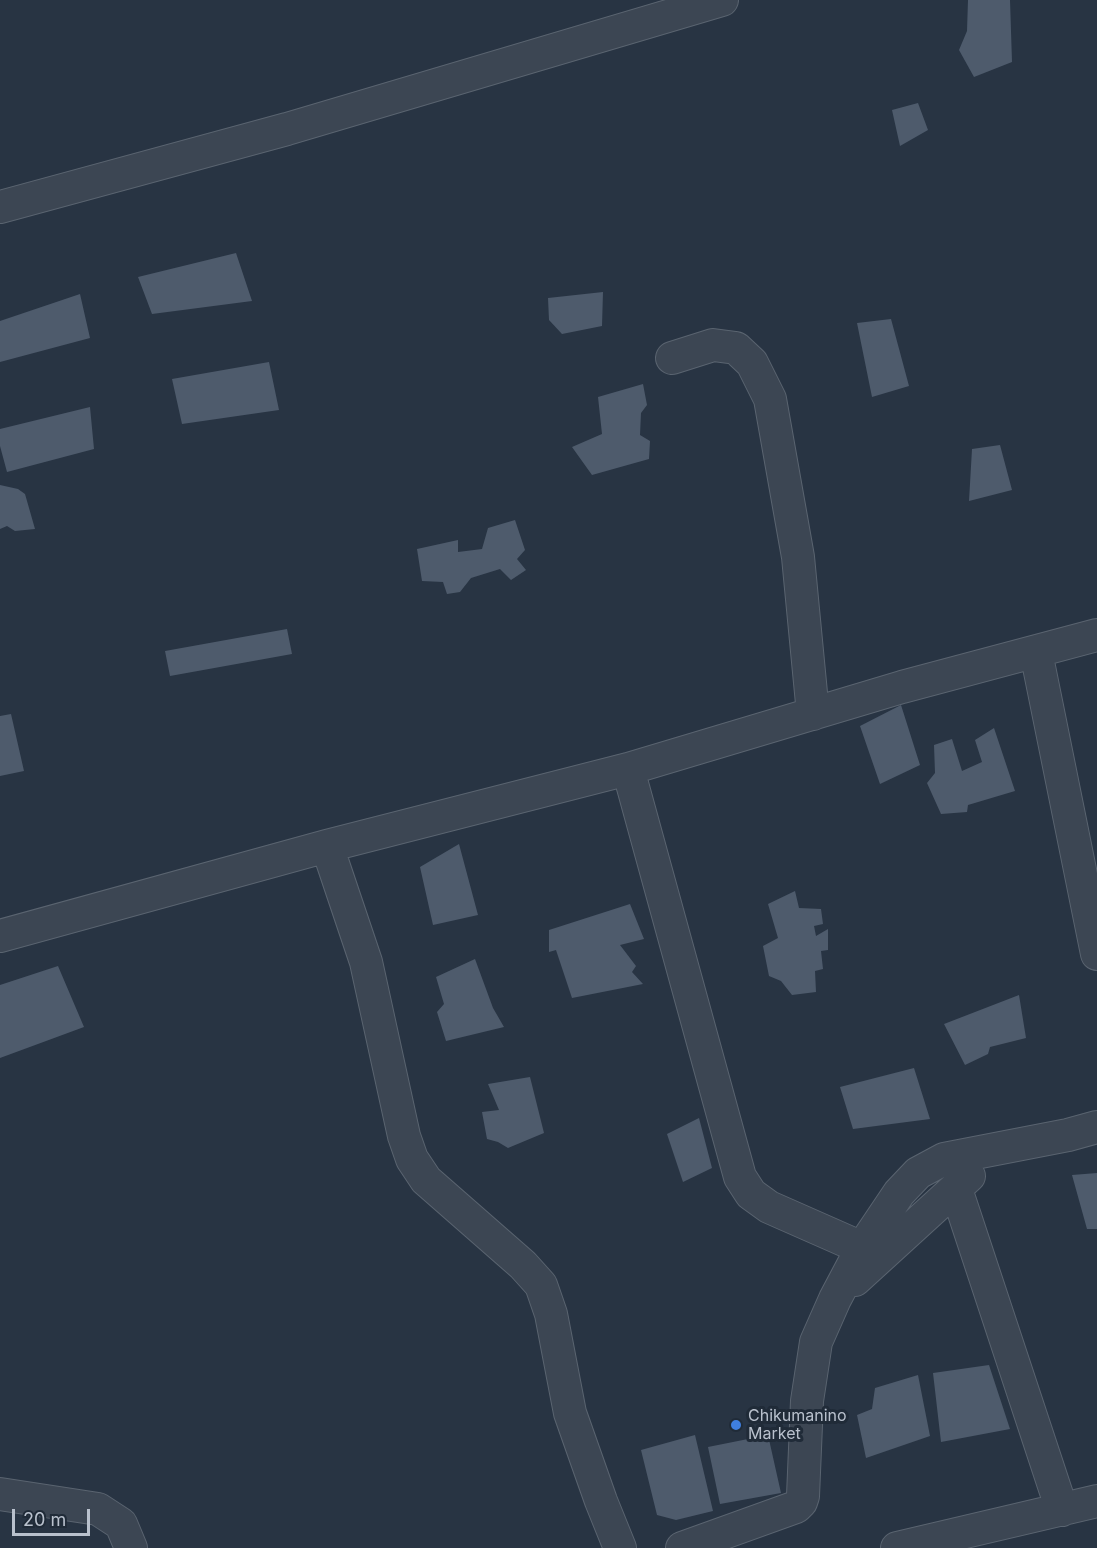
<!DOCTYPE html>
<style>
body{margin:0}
#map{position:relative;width:1097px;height:1548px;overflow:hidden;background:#283443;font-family:Inter,sans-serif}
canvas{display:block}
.scale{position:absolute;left:12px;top:1509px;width:78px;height:27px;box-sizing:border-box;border:3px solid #b9c1cd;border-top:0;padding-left:8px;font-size:18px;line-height:21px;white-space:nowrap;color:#b9c1cd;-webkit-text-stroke:4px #202b38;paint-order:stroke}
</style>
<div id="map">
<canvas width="1097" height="1548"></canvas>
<div class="scale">20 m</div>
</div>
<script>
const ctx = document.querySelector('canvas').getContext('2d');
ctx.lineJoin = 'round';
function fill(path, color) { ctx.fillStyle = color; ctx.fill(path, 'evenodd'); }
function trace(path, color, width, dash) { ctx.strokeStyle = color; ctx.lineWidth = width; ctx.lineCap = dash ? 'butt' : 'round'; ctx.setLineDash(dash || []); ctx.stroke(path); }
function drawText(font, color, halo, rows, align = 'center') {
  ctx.font = font + ' Inter,sans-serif'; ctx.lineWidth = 6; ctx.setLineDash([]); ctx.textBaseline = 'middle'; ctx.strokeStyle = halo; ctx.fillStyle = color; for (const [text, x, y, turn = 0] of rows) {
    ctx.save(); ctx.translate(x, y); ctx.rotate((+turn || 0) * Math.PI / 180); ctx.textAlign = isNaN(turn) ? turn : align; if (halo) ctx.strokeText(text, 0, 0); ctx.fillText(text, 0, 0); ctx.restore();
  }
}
fill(new Path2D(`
 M 968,0 L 1010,0 L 1012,62 L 974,77 L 959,50 L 967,31 Z
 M 918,103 L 928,130 L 900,146 L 892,110 Z
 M 236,253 L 252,301 L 152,314 L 138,277 Z
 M 603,292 L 602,326 L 562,334 L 549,320 L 548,298 Z
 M 80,294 L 90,338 L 0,362 L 0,321 Z
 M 891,319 L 909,386 L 872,397 L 857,323 Z
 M 269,362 L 279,410 L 182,424 L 172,379 Z
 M 643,384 L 647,405 L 641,413 L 640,435 L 650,441 L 649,459 L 592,475 L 572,447 L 602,434 L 598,397 Z
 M 90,407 L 94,449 L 7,472 L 0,446 L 0,429 Z
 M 1000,445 L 1012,490 L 969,501 L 972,449 Z
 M 0,485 L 18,489 L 25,494 L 35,529 L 15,531 L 7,526 L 0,529 Z
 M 515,520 L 525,550 L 517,559 L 526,570 L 511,580 L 500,569 L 471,578 L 460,592 L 447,594 L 443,582 L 422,581 L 417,549 L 458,540 L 458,552 L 482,549 L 488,528 Z
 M 287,629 L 292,654 L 170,676 L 165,651 Z
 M 901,705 L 920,765 L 880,784 L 860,726 Z
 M 11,714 L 24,771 L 0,776 L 0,716 Z
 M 994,728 L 1015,791 L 968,805 L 967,812 L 941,814 L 927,783 L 935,773 L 934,745 L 952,739 L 962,771 L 982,762 L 975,740 Z
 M 459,844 L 478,915 L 433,925 L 420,867 Z
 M 795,891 L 799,908 L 821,909 L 823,924 L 814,926 L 816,936 L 828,929 L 828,950 L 821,951 L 823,969 L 815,971 L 816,992 L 792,995 L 781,981 L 769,976 L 763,946 L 778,938 L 768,904 Z
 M 630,904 L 644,939 L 620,945 L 636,966 L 632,972 L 643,984 L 572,998 L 556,950 L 549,952 L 549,930 Z
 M 475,959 L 493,1008 L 504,1027 L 446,1041 L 437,1012 L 444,1004 L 436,977 Z
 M 58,966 L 84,1027 L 0,1058 L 0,985 Z
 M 1019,995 L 1026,1038 L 990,1047 L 988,1054 L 965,1065 L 944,1024 Z
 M 914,1068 L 930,1119 L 853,1129 L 840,1087 Z
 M 530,1077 L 544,1133 L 508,1148 L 498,1142 L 487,1139 L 482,1112 L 499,1110 L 488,1084 Z
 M 699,1118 L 712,1168 L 683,1182 L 667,1134 Z
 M 1097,1173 L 1097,1229 L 1087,1229 L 1072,1175 Z
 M 989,1365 L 1010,1429 L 941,1442 L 933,1373 Z
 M 918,1375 L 930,1436 L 866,1458 L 857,1415 L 872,1409 L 875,1388 Z
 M 695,1435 L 713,1511 L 676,1520 L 657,1515 L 641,1450 Z
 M 768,1435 L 781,1493 L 720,1504 L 708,1447 Z`), '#4e5b6c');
const minor = new Path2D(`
 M 0,207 L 287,129 L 722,0
 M 672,358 L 713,345 L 736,348 L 752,363 L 770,399 L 798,557 L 813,714
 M 1036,652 L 1097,954
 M 628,769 L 740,1177 L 751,1194 L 769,1207 L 862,1248
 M 327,846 L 366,962 L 404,1136 L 412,1159 L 426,1180 L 523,1265 L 541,1285 L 551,1314 L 570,1413 L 601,1501 L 620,1548
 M 0,936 L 327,846 L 628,769 L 902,687 L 1097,635
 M 956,1189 L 1062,1510
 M 855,1280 L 969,1176
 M 0,1494 L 98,1509 L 121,1524 L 131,1548
 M 682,1548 L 796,1507 L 801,1502 L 803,1496 L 807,1401 L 816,1342 L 835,1299 L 862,1248 L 899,1193 L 918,1173 L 944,1159 L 1068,1135 L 1097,1127
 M 897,1548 L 1097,1501`);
trace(minor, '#5a6470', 34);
trace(minor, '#3c4653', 32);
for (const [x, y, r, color] of [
 [736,1425,6,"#3f7fe0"]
]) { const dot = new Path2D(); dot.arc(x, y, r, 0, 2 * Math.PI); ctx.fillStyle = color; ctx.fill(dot); trace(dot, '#202b38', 2); }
drawText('16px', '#b9c1cd', '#202b38', [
 ["Chikumanino",748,1416],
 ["Market",748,1434]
], 'left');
</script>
